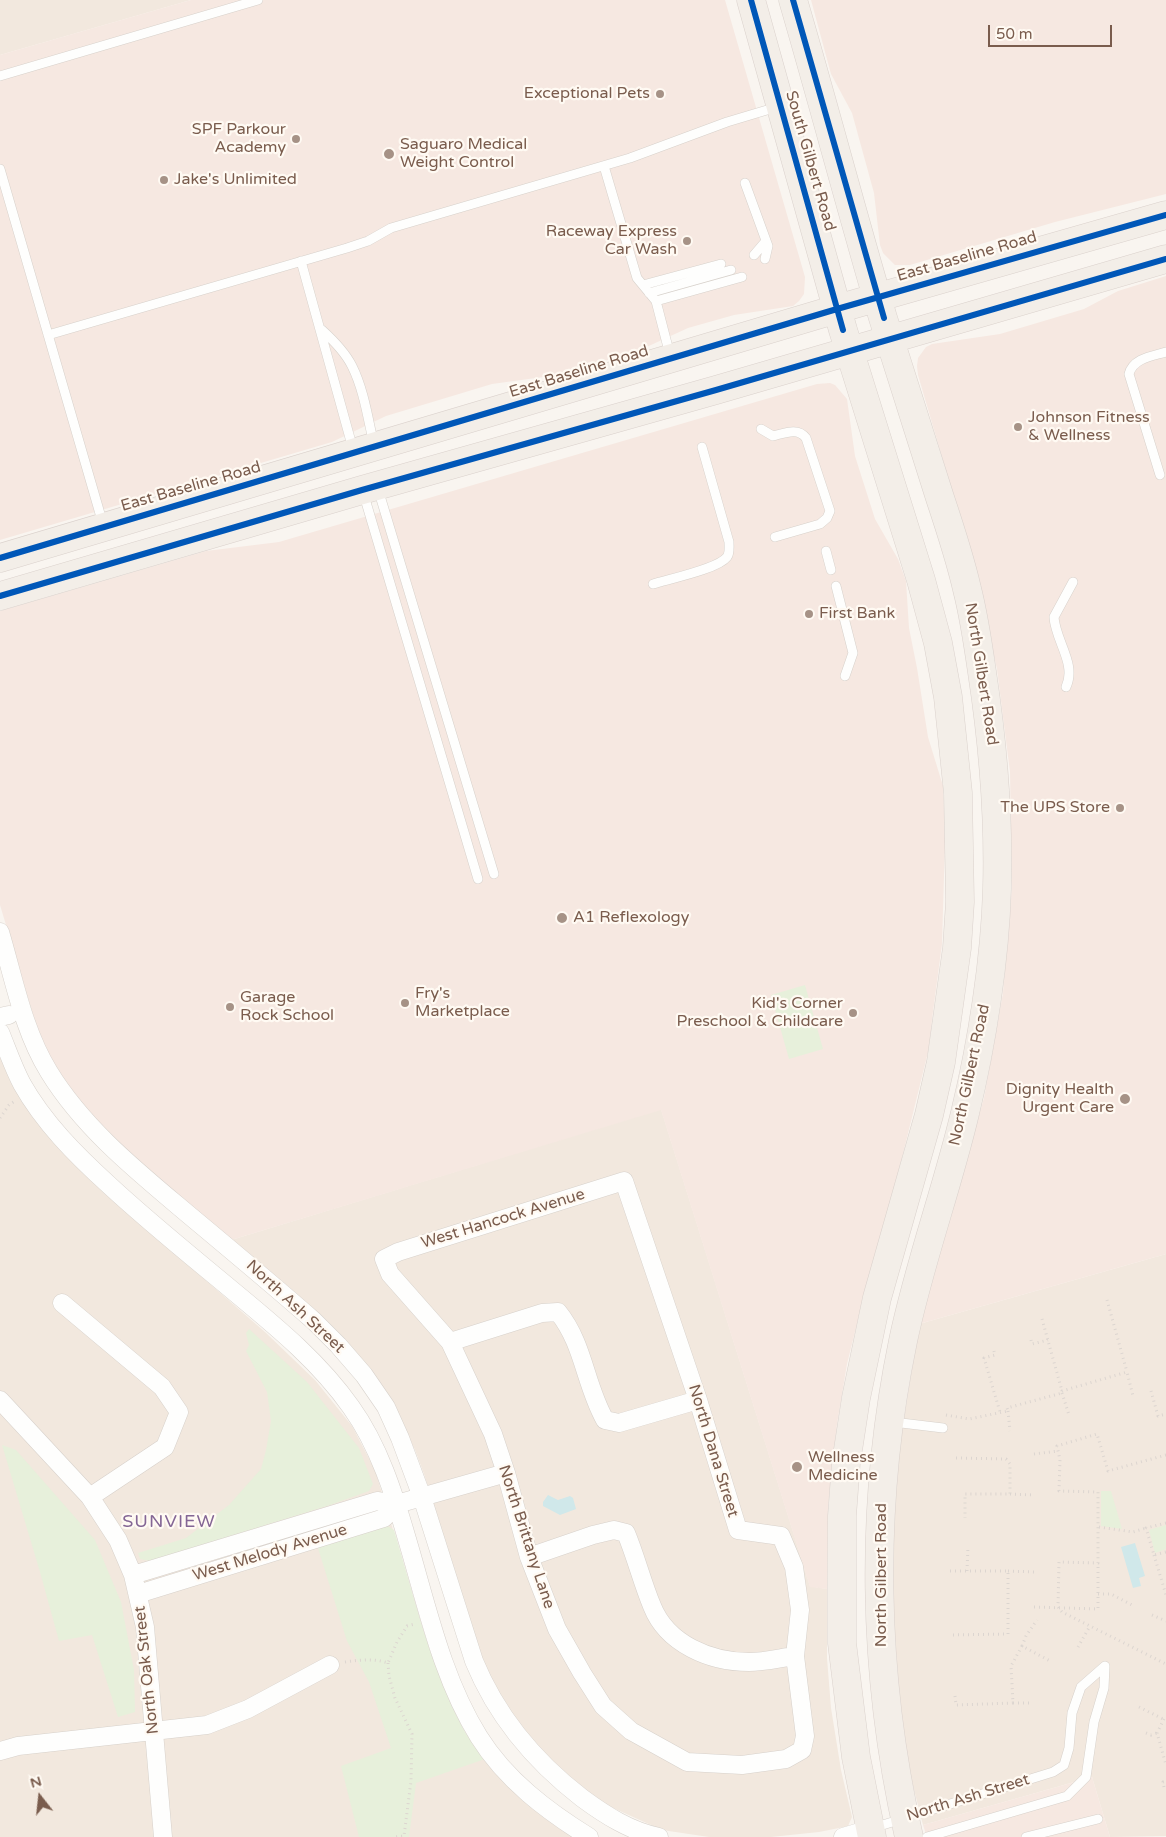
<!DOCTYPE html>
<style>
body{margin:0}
#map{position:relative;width:1166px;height:1837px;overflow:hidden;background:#f9f5f0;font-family:"Varela Round",sans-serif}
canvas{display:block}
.north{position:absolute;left:15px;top:1772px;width:50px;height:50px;-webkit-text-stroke:4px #fffaf3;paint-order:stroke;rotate:344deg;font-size:14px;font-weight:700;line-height:20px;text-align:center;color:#7a5c4d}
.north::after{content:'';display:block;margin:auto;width:18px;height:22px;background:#7a5c4d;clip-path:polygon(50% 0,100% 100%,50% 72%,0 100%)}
.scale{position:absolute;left:988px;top:25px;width:124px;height:22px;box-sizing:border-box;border:2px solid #7a5c4d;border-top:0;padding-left:6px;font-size:15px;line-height:18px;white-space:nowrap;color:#7a5c4d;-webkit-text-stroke:4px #fffaf3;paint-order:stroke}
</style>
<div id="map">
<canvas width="1166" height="1837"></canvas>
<div class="north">N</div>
<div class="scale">50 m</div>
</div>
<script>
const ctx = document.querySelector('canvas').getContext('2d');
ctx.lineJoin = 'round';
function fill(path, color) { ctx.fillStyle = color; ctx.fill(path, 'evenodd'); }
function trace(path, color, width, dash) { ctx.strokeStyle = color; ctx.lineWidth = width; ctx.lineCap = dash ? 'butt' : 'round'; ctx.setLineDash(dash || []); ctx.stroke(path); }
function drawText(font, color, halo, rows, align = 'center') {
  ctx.font = font + ' "Varela Round",sans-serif'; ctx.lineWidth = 4.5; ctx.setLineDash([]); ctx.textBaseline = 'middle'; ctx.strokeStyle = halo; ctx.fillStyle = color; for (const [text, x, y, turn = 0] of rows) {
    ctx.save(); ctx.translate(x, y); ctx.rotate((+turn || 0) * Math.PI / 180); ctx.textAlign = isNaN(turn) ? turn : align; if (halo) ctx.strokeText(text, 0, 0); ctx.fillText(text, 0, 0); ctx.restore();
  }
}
fill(new Path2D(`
 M 0,0 L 191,0 L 0,55 Z
 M 0,1057 L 25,1105 L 54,1142 L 85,1175 L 265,1332 L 315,1380 L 352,1426 L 375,1470 L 429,1649 L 448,1696 L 463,1730 L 485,1759 L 513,1790 L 546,1819 L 574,1837 L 0,1837 Z
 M 661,1109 L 810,1586 L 827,1589 L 827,1658 L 831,1708 L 841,1770 L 852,1817 L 848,1826 L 844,1827 L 819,1832 L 771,1837 L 709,1837 L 662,1830 L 602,1803 L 552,1763 L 512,1719 L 484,1665 L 424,1474 L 415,1450 L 390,1399 L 342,1339 L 296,1293 L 231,1240 Z
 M 1166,1254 L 1166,1836 L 1110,1837 L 1092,1777 L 923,1825 L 906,1758 L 899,1693 L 890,1573 L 897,1463 L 919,1324 Z`), '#f2e8de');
fill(new Path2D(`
 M 191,0 L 725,0 L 805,277 L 804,294 L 799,301 L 793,306 L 734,315 L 688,328 L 640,350 L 558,375 L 492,384 L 386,416 L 332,442 L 0,540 L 0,55 Z
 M 811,0 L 1166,0 L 1166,194 L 1055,222 L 910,265 L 895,265 L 883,253 L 880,245 L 874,193 L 852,113 L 831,74 Z
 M 1166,276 L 1166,1254 L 919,1324 L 984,1098 L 1003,993 L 1012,888 L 1010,772 L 997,669 L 968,546 L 918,375 L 917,366 L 918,358 L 926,347 L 932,344 L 1000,334 L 1084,309 L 1118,291 Z
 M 830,383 L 835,385 L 847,399 L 855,456 L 875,519 L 898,559 L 906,581 L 909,628 L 917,668 L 928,737 L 943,786 L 945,841 L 942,944 L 932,1019 L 930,1044 L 898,1174 L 866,1287 L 847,1364 L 837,1424 L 828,1506 L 827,1589 L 810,1587 L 661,1110 L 231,1240 L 125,1150 L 84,1106 L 55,1068 L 39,1035 L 0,905 L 0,611 L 206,551 L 279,542 L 817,384 Z
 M 1092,1777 L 1110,1837 L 927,1837 L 923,1825 Z`), '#f6e8e1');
fill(new Path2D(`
 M 805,985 L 823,1049 L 789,1059 L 771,995 Z
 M 249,1329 L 307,1382 L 359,1448 L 373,1484 L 369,1491 L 330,1505 L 150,1561 L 140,1559 L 138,1553 L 186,1538 L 229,1505 L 261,1469 L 266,1450 L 271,1421 L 267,1392 L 246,1351 L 249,1345 L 246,1333 Z
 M 2,1445 L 16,1450 L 95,1540 L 121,1602 L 134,1670 L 135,1712 L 118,1717 L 92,1635 L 59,1641 L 40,1572 Z
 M 1101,1491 L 1111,1491 L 1122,1529 L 1101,1526 Z
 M 386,1525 L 394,1530 C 414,1596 430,1666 463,1728 C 468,1739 478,1749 485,1759 L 416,1783 L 409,1837 L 359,1837 L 341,1766 L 391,1748 L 369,1682 L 347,1641 L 317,1545 Z
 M 1166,1525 L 1166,1549 L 1155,1553 L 1149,1530 Z`), '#e7f0db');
fill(new Path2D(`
 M 548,1495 L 558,1500 L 570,1496 L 573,1498 L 576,1509 L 560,1515 L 543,1506 L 543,1502 Z
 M 1135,1543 L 1145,1576 L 1139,1578 L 1141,1586 L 1133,1588 L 1121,1547 Z`), '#d0e8ea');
const service = new Path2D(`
 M 0,76 L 258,0
 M 604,166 L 637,278 L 656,301 L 670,355
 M 0,169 L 103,524
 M 745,183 L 768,246 L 765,259
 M 754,255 L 766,241
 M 301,261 L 353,449
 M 643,285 L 721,264
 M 649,293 L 731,270
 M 656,301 L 742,277
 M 322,330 C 333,340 345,352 352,366 C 364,390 368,419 374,445
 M 48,335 L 347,248 L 368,241 L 391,228 L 630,158 L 727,122 L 777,107
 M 761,429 L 773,436 C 785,433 798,427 806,438 L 830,511 L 827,518 L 820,524 L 775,537
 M 1160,475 L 1129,374 C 1133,358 1153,356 1166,352
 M 378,489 L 494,874
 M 363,492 L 478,879
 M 826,551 L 831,570
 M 653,584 C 669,579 718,569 727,557 C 730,553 729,547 729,542 L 702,447
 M 836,586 L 853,653 L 845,676
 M 1066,687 C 1077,664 1055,640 1054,617 L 1073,582
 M 893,1422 L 943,1428
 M 873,1828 L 1053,1772 L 1064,1765 L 1069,1748 L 1072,1713 L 1081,1687 L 1105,1666
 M 927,1837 L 1067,1796 L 1086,1777 L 1094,1722 L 1104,1688 L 1105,1666
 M 1026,1837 L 1098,1819`);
const minor = new Path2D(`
 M 0,932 C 14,979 23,1030 49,1072 C 84,1129 138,1172 189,1215 C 231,1250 273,1285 314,1321 L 338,1345 L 364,1375 L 386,1407 L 400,1438 L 422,1497 L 474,1661 C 497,1717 534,1761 582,1798 C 605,1815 630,1831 659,1837
 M 0,1017 L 9,1015
 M 0,1032 C 7,1049 13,1067 22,1084 C 44,1123 76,1155 109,1185 C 151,1224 195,1259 238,1295 C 279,1329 320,1363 351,1407 C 379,1446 394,1494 407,1539 C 427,1606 442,1678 479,1737 C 506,1780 547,1811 589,1837
 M 624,1181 L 698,1400 L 738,1530 L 781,1536 L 794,1567 L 800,1610 L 795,1656 L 805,1736 L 802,1750 L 786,1759 L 742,1765 L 687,1762 L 631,1731 L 603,1706 L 582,1673 L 557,1629 L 529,1557 L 506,1473 L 493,1434 L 450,1342 L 390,1274 L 384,1259 L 398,1252 Z
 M 62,1303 L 162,1387 L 179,1412 L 165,1447 L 90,1497
 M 450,1342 L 542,1313 L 558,1312 C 584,1344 585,1385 605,1420 L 619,1423 L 698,1400
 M 0,1400 L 90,1497 L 118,1540 L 133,1575 L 145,1627 L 163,1837
 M 529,1557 L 593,1535 L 614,1530 L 626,1533 C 636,1557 642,1582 652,1606 C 667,1644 710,1662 749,1662 C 764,1662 780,1658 795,1656
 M 133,1575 L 377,1501 L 397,1504 L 506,1473
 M 138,1594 L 384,1518 L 397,1504
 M 0,1751 L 18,1746 L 207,1725 L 248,1709 L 330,1665
 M 843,1837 L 870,1829`);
const primary = new Path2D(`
 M 751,0 L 843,330 L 921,580 L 938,643 L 948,697 L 958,793 L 960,902 L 957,948 L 941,1062 L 929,1115 L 877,1298 L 856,1398 L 846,1463 L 842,1516 L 842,1643 L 856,1757 L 872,1837
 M 793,0 C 824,106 852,213 883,318 C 902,378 921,438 940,498 C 950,528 960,558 967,589 C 974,616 978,644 982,672 C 993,744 999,816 997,889 C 995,960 982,1043 965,1113 C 947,1189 919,1264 903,1341 C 869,1505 872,1674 909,1837
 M 0,558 L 837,309 L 1166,215
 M 0,596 L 362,490 L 716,390 L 1166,259`);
trace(service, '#d7d1cb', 10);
trace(minor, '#d7d1cb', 19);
trace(primary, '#dad1cc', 29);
trace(new Path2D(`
 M 0,1118 L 9,1105 L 15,1101
 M 1107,1300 L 1127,1372
 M 1042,1319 L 1062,1391
 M 1031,1340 L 1032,1344 L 1048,1340
 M 994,1351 L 995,1355 L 984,1358 L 1000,1412
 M 1151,1391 L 1158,1416 L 1166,1414
 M 1062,1393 L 1069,1415
 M 1008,1411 L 1010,1431
 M 946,1415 L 969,1419 L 1008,1411 L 1007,1408 L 1062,1393 L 1062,1391 L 1127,1372 L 1133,1396
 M 1034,1454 L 1058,1451
 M 1166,1455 L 1108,1471 L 1097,1434 L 1057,1446 L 1060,1460 L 1059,1491 L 1098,1492 L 1098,1563 L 1059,1562 L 1058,1607 L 1062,1612 L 1166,1664
 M 956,1458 L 1006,1459 L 1010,1464 L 1010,1494 L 965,1494 L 965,1518
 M 1010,1494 L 1034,1495
 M 1166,1523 L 1146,1528 L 1154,1555 L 1166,1552
 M 1099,1527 L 1133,1532 L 1146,1528
 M 1154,1555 L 1166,1595
 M 950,1571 L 1008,1571 L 1008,1634 L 950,1635
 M 967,1571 L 968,1546
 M 1008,1571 L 1034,1572
 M 1098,1594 L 1111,1594 L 1132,1605
 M 1034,1607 L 1098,1609 L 1098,1563
 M 1152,1615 L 1166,1621
 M 1022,1646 L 1026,1636 L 1037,1620
 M 1078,1647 L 1090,1626
 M 345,1662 C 360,1660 373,1658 388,1663 L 397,1642 L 407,1626 L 415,1624
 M 388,1663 L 389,1676 L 395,1698 L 412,1734 L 411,1781 L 404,1836 L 393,1837
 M 955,1696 L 956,1705 L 1013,1703 L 1011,1666 L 1022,1646 L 1052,1662
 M 1013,1703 L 1032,1703
 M 1139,1707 L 1165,1720
 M 1164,1719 L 1157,1733 L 1166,1765
 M 1146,1733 L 1151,1735 L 1157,1733
 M 1164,1787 L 1163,1782 L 1166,1781`), '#dcd5d0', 3, [1, 4]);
trace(service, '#fefefd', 9);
trace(minor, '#fefefd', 18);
trace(primary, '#f3eee8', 28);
trace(new Path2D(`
 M 751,0 L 843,330
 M 793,0 L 884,318
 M 0,558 L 837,309 L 1166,215
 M 0,596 L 362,490 L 716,390 L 1166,259`), '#0057b8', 6);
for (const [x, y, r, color] of [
 [660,94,5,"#a69286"],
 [296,139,5,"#a69286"],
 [389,154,6,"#a69286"],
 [164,180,5,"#a69286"],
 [687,241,5,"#a69286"],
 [1018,427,5,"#a69286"],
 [809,614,5,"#a69286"],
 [1120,808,5,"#a69286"],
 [562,918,6,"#a69286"],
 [405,1003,5,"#a69286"],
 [230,1007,5,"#a69286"],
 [853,1013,5,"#a69286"],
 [1125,1099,6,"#a69286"],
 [797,1467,6,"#a69286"]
]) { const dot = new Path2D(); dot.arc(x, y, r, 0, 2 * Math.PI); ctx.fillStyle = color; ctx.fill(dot); trace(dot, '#fffaf3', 2); }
drawText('16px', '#7a5c4d', '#fffaf3', [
 ["Exceptional Pets",650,94,"right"],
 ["SPF Parkour",286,130,"right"],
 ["Academy",286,148,"right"],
 ["Saguaro Medical",400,145],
 ["Weight Control",400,163],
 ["Jake's Unlimited",174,180],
 ["Raceway Express",677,232,"right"],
 ["Car Wash",677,250,"right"],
 ["Johnson Fitness",1028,418],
 ["& Wellness",1028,436],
 ["First Bank",819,614],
 ["The UPS Store",1110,808,"right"],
 ["A1 Reflexology",573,918],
 ["Fry's",415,994],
 ["Marketplace",415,1012],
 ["Garage",240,998],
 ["Rock School",240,1016],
 ["Kid's Corner",843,1004,"right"],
 ["Preschool & Childcare",843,1022,"right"],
 ["Dignity Health",1114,1090,"right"],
 ["Urgent Care",1114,1108,"right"],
 ["Wellness",808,1458],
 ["Medicine",808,1476]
], 'left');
drawText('16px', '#7a5c4d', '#fffaf3', [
 ["South Gilbert Road",810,161,74],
 ["East Baseline Road",967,257,-16],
 ["East Baseline Road",579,372,-17],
 ["East Baseline Road",191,487,-16],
 ["North Gilbert Road",981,674,81],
 ["North Gilbert Road",970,1075,-78],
 ["West Hancock Avenue",503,1219,-17],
 ["North Ash Street",295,1307,43],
 ["North Dana Street",713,1451,73],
 ["North Brittany Lane",526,1537,72],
 ["West Melody Avenue",270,1553,-17],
 ["North Gilbert Road",882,1575,-90],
 ["North Oak Street",147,1670,-96],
 ["North Ash Street",968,1798,-17]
]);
ctx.letterSpacing = '1px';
drawText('18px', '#846695', '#fffaf3', [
 ["SUNVIEW",169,1522]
]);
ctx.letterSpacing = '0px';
</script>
